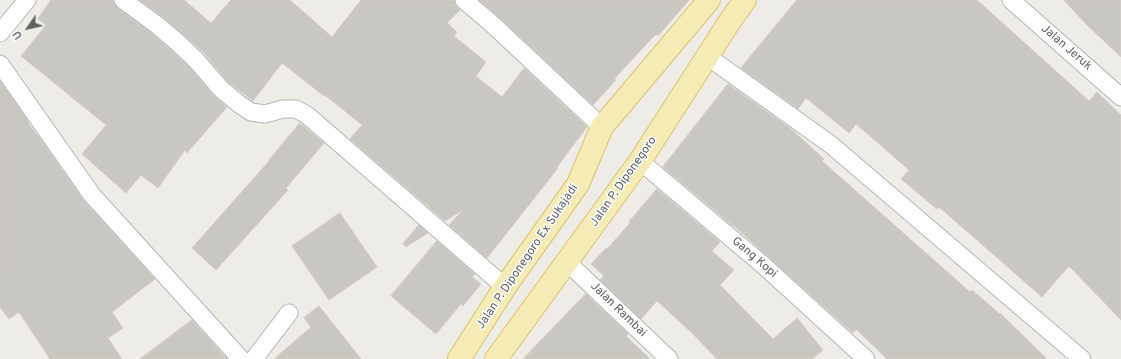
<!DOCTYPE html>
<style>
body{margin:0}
#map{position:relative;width:1121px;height:359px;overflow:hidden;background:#eeece6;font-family:Overpass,sans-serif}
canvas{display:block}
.north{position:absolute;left:8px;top:8px;width:40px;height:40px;-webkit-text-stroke:3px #fff;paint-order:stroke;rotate:236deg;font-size:11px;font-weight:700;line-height:16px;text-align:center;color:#5e6164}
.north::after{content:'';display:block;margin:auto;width:14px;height:18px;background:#5e6164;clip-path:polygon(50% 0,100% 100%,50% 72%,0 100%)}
</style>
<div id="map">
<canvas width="1121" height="359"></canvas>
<div class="north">U</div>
</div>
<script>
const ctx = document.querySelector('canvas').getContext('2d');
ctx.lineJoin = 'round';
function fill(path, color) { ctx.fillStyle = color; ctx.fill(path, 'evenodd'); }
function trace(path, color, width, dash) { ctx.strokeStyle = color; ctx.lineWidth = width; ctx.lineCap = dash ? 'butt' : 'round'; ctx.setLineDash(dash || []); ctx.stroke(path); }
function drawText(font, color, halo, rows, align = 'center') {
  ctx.font = font + ' Overpass,sans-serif'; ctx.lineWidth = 3; ctx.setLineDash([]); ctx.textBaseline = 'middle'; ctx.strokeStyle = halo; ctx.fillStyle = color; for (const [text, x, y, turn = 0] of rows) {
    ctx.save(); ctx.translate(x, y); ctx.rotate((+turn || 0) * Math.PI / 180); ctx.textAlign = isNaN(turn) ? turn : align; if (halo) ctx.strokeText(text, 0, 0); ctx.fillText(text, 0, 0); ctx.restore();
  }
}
const building = new Path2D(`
 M 51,0 L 113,0 L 114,4 L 117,8 L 151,33 L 170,49 L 189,67 L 214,96 L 227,107 L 187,153 L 185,150 L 158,188 L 141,175 L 126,193 L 82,154 L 106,125 L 21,56 L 46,25 L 38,19 Z
 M 140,0 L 184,0 L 211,23 L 231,0 L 290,0 L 332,37 L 361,0 L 454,0 L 455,4 L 460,10 L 447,23 L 457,32 L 454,36 L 486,62 L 476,76 L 502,97 L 524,68 L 587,127 L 557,167 L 558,168 L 487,258 L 449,225 L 463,210 L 445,221 L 350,139 L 362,125 L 325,95 L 324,96 L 282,63 L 253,101 L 228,82 L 204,53 L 184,35 L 163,17 Z
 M 479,0 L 689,0 L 658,36 L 656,34 L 614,79 L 616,80 L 593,105 L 499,17 Z
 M 797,0 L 977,0 L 1089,101 L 1097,92 L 1121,115 L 1121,320 L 1069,266 L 1042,297 L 939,207 L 937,209 L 901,179 L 909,170 L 856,124 L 849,133 L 806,98 L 798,109 L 741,68 Z
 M 1064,0 L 1121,0 L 1121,57 L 1086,24 Z
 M 0,81 L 29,122 L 28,123 L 41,140 L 84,201 L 155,279 L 112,312 L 123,328 L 108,338 L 122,359 L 50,359 L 19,312 L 9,319 L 0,307 Z
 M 728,84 L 790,128 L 824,159 L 822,161 L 970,292 L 972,290 L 1000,314 L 1000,313 L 1047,359 L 887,359 L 856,329 L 853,333 L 733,225 L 733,226 L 663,167 Z
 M 300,123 L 324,143 L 286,188 L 288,190 L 216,270 L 192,248 L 269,161 L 269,160 Z
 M 657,189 L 720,242 L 712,251 L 734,270 L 720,285 L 773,339 L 797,318 L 823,350 L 812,359 L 717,359 L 692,333 L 657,301 L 641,319 L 600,280 L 604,276 L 591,264 L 606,248 L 607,249 L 630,223 L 629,222 Z
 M 340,213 L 377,267 L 329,300 L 292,246 Z
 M 419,225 L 428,233 L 406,247 L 403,244 Z
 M 437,241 L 475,274 L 472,277 L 481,284 L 463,306 L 461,304 L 436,334 L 391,296 Z
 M 586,294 L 628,334 L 626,336 L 650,359 L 523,359 Z
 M 319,306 L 361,359 L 274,359 L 311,327 L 304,318 Z
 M 192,320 L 227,359 L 140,359 Z`);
fill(building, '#c9c7c2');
trace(building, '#d2cec5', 1);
const minor = new Path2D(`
 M 123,0 L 157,25 L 177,42 L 196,60 L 221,89 L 239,104 L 251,112 L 265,114 L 283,109 L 296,109 L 307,115 L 505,287
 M 464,0 L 492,24 L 602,127
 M 1011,0 L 1121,97
 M 0,33 L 27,0
 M 707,56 L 830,144 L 1082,359
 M 0,64 L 92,195 L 241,359
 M 640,161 L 763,265 L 866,359
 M 567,262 L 669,359
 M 254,359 L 289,313`);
const primary = new Path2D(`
 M 459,359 L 505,287 L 578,184 L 602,127 L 709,0
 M 496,359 L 640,161 L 730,21 L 745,0`);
trace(minor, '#b3b6b9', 19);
trace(primary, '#dfc16e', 24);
trace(minor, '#fff', 17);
trace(primary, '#f5ebb4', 22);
drawText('12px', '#5e6164', '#fff', [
 ["Jalan Jeruk",1066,48,41],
 ["Jalan P. Diponegoro",624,182,-55],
 ["Jalan P. Diponegoro Ex Sukajadi",528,257,-56],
 ["Gang Kopi",754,258,41],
 ["Jalan Rambai",618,310,44]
]);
</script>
